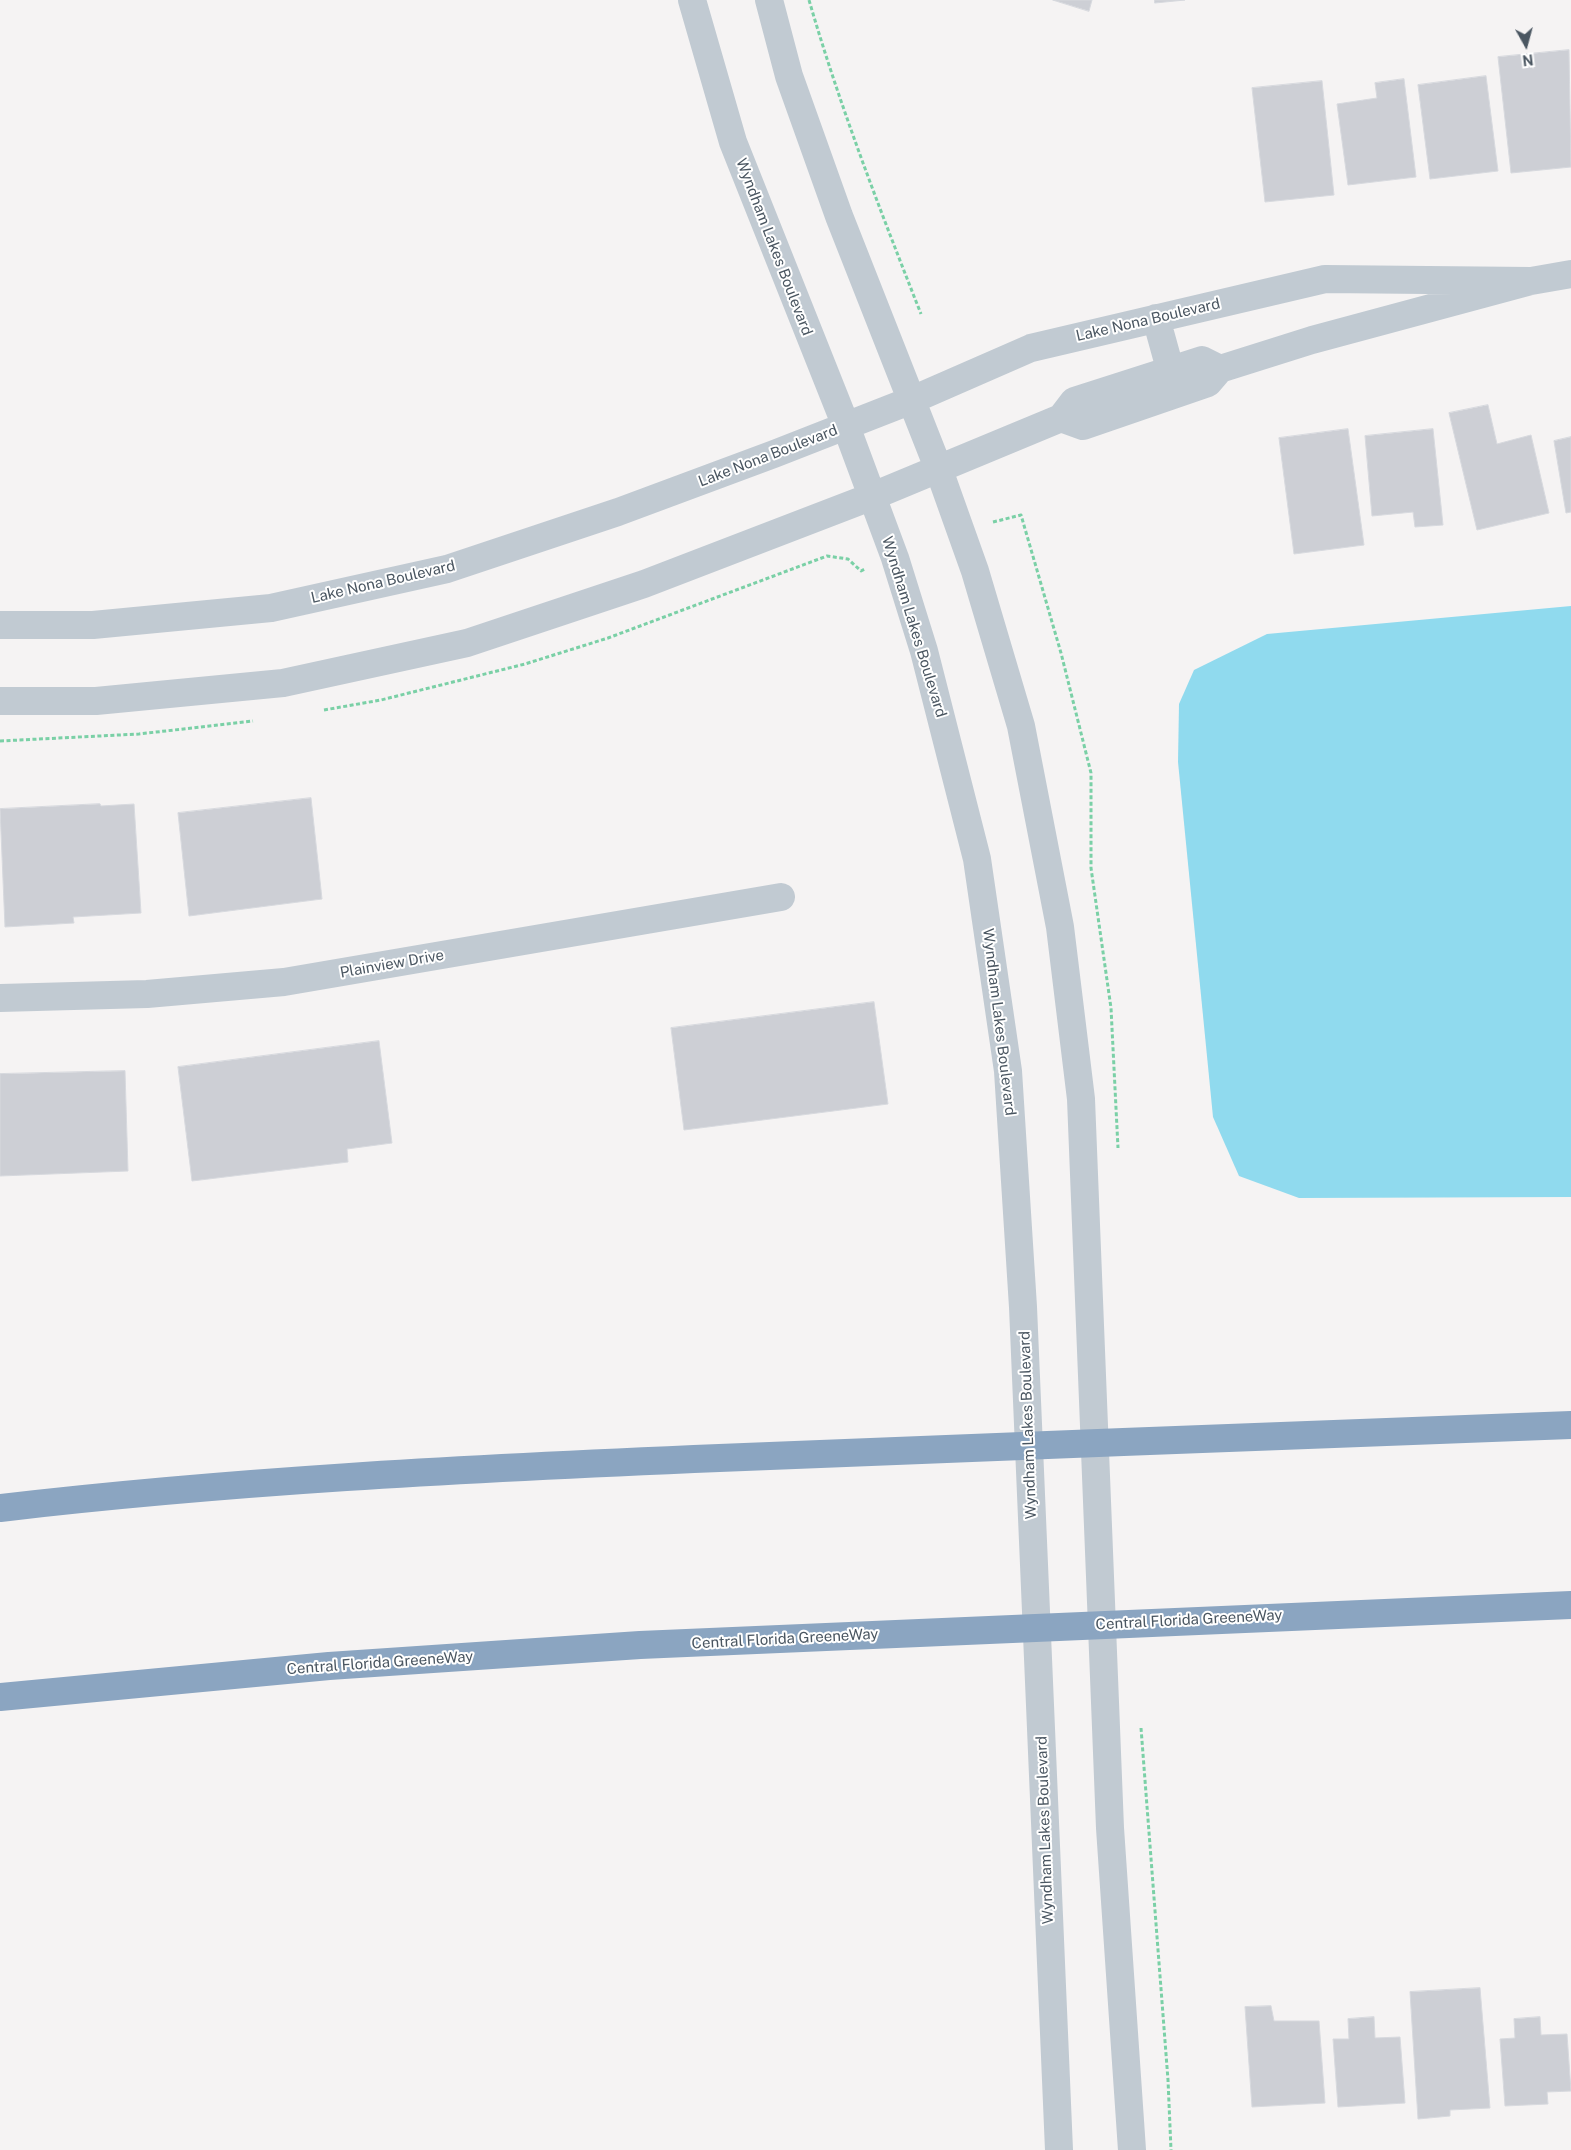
<!DOCTYPE html>
<style>
body{margin:0}
#map{position:relative;width:1571px;height:2150px;overflow:hidden;background:#f5f3f3;font-family:"Public Sans",sans-serif}
canvas{display:block}
.north{position:absolute;left:1501px;top:20px;width:50px;height:50px;-webkit-text-stroke:4px #fff;paint-order:stroke;rotate:173deg;font-size:14px;font-weight:700;line-height:20px;text-align:center;color:#4a5661}
.north::after{content:'';display:block;margin:auto;width:18px;height:22px;background:#4a5661;clip-path:polygon(50% 0,100% 100%,50% 72%,0 100%)}
</style>
<div id="map">
<canvas width="1571" height="2150"></canvas>
<div class="north">N</div>
</div>
<script>
const ctx = document.querySelector('canvas').getContext('2d');
ctx.lineJoin = 'round';
function fill(path, color) { ctx.fillStyle = color; ctx.fill(path, 'evenodd'); }
function trace(path, color, width, dash) { ctx.strokeStyle = color; ctx.lineWidth = width; ctx.lineCap = dash ? 'butt' : 'round'; ctx.setLineDash(dash || []); ctx.stroke(path); }
function drawText(font, color, halo, rows, align = 'center') {
  ctx.font = font + ' "Public Sans",sans-serif'; ctx.lineWidth = 4; ctx.setLineDash([]); ctx.textBaseline = 'middle'; ctx.strokeStyle = halo; ctx.fillStyle = color; for (const [text, x, y, turn = 0] of rows) {
    ctx.save(); ctx.translate(x, y); ctx.rotate((+turn || 0) * Math.PI / 180); ctx.textAlign = isNaN(turn) ? turn : align; if (halo) ctx.strokeText(text, 0, 0); ctx.fillText(text, 0, 0); ctx.restore();
  }
}
fill(new Path2D(`
 M 1571,606 L 1571,1197 L 1299,1198 L 1239,1176 L 1213,1117 L 1178,762 L 1179,704 L 1194,670 L 1267,634 Z`), '#90daee');
const building = new Path2D(`
 M 1053,0 L 1092,0 L 1089,11 Z
 M 1155,0 L 1185,0 L 1155,3 Z
 M 1569,50 L 1571,167 L 1511,173 L 1498,57 Z
 M 1486,76 L 1498,171 L 1430,179 L 1418,85 Z
 M 1404,79 L 1416,177 L 1348,185 L 1337,104 L 1377,98 L 1375,83 Z
 M 1322,81 L 1334,195 L 1265,202 L 1252,88 Z
 M 1488,405 L 1497,444 L 1531,435 L 1549,513 L 1477,530 L 1449,413 Z
 M 1348,429 L 1364,545 L 1294,554 L 1279,438 Z
 M 1433,429 L 1443,525 L 1415,527 L 1413,512 L 1372,516 L 1365,436 Z
 M 1571,437 L 1571,512 L 1566,513 L 1554,441 Z
 M 311,798 L 322,899 L 189,916 L 178,813 Z
 M 100,804 L 101,806 L 134,804 L 141,913 L 73,917 L 74,923 L 5,927 L 0,809 Z
 M 874,1002 L 888,1104 L 684,1130 L 671,1028 Z
 M 379,1041 L 392,1143 L 347,1149 L 348,1162 L 192,1181 L 178,1067 Z
 M 125,1071 L 128,1171 L 0,1176 L 0,1074 Z
 M 1480,1988 L 1490,2108 L 1450,2110 L 1450,2116 L 1418,2119 L 1410,1992 Z
 M 1271,2006 L 1274,2021 L 1319,2021 L 1325,2103 L 1252,2107 L 1245,2007 Z
 M 1374,2017 L 1375,2038 L 1400,2037 L 1405,2103 L 1338,2107 L 1333,2039 L 1349,2039 L 1348,2019 Z
 M 1540,2017 L 1541,2035 L 1567,2034 L 1571,2091 L 1547,2092 L 1548,2104 L 1505,2106 L 1500,2039 L 1515,2038 L 1514,2019 Z`);
fill(building, '#cdcfd5');
trace(building, '#d7d9de', 1);
trace(new Path2D(`
 M 809,0 C 840,107 880,210 921,314
 M 993,522 L 1021,515 L 1061,653 L 1091,773 L 1091,868 L 1111,1008 L 1118,1148
 M 324,710 L 381,700 L 525,664 L 608,638 L 827,556 L 848,559 L 861,571 L 865,569
 M 0,741 L 139,734 L 253,721
 M 1141,1728 L 1168,2080 L 1171,2150`), '#7ad0a6', 3, [4, 2.5]);
trace(new Path2D(`
 M 692,0 L 733,142 L 846,426 L 895,558 L 924,651 L 977,859 L 1008,1071 L 1023,1307 L 1059,2150
 M 769,0 L 789,76 L 839,216 L 939,470 L 975,571 L 1021,726 L 1060,927 L 1081,1099 L 1110,1828 L 1132,2150
 M 1156,318 L 1175,387
 M 1061,418 L 1083,426 L 1208,383 L 1220,369 L 1312,340 L 1531,281 L 1571,274
 M 0,625 L 93,625 L 271,608 L 447,569 L 618,512 L 774,454 L 912,400 L 1031,348 L 1325,279 L 1531,281
 M 0,701 L 96,701 L 283,683 L 467,643 L 644,584 L 873,496 L 1061,418 L 1074,401 L 1202,360 L 1220,369
 M 0,998 L 147,994 L 284,982 L 781,897`), '#c1cad2', 28);
trace(new Path2D(`
 M 0,1508 C 230,1481 462,1469 694,1459 C 986,1446 1279,1437 1571,1425
 M 0,1697 L 329,1666 L 640,1645 L 1571,1605`), '#8ba5c1', 28);
drawText('15px', '#4a5661', '#fff', [
 ["Wyndham Lakes Boulevard",774,247,69],
 ["Lake Nona Boulevard",1148,320,-13],
 ["Lake Nona Boulevard",768,456,-21],
 ["Lake Nona Boulevard",383,582,-13],
 ["Wyndham Lakes Boulevard",914,627,73],
 ["Plainview Drive",392,964,-10],
 ["Wyndham Lakes Boulevard",999,1022,83],
 ["Wyndham Lakes Boulevard",1028,1425,-92],
 ["Central Florida GreeneWay",1189,1620,-3],
 ["Central Florida GreeneWay",785,1639,-3],
 ["Central Florida GreeneWay",380,1663,-4],
 ["Wyndham Lakes Boulevard",1045,1830,-92]
]);
</script>
